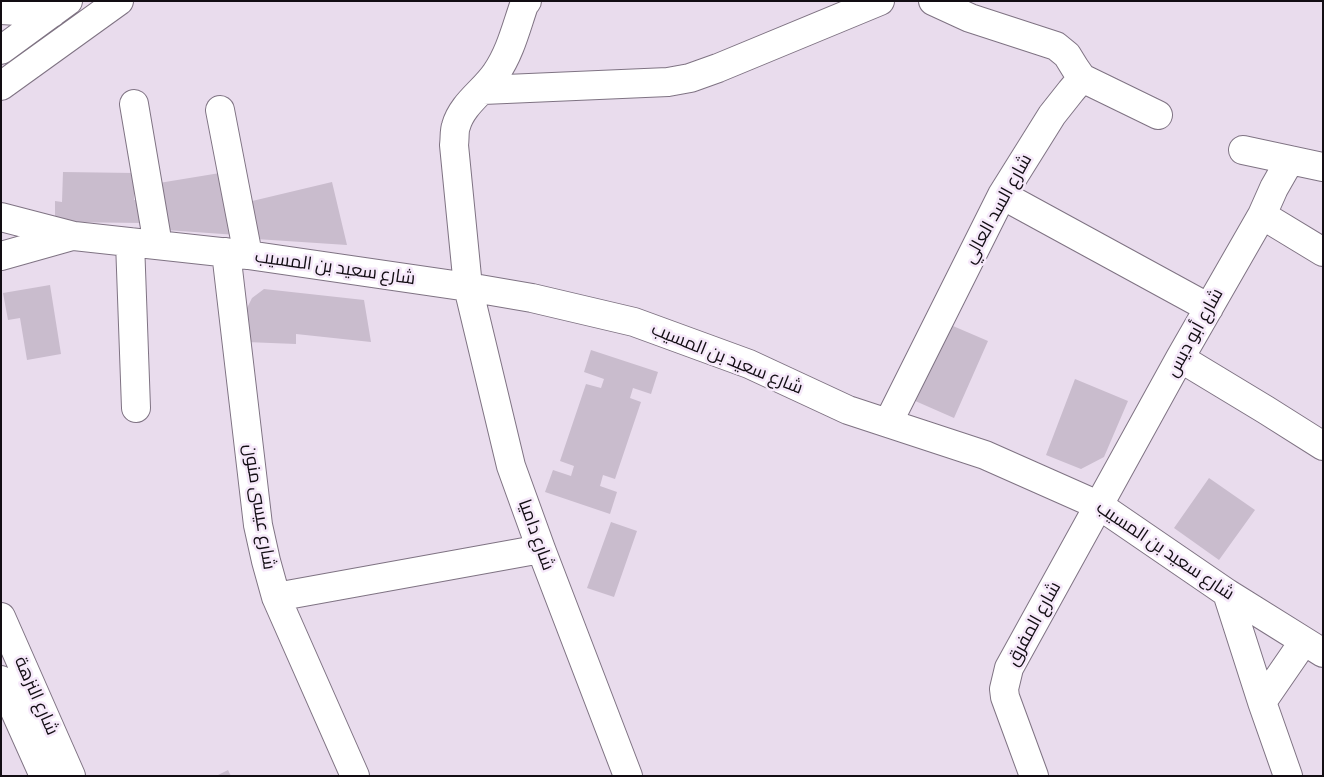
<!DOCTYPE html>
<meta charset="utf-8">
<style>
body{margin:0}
#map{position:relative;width:1324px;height:777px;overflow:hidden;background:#e9dced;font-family:Bitter,serif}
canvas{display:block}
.frame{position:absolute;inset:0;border:2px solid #120d13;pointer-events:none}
</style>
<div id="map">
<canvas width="1324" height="777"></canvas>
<div class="frame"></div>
</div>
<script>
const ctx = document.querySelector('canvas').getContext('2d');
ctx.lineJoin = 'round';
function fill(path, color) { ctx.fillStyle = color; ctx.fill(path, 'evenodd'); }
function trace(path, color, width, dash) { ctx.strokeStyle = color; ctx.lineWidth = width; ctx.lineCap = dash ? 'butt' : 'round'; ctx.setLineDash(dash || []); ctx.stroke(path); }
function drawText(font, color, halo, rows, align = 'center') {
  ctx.font = font + ' Bitter,Cairo,serif'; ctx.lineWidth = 5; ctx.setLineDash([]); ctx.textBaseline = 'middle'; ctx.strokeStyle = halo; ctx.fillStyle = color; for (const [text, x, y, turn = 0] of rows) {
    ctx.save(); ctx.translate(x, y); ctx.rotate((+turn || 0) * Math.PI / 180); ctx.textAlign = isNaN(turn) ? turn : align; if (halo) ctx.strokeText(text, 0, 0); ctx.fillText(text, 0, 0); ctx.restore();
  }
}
fill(new Path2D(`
 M 63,172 L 134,173 L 134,200 L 145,200 L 144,223 L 55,222 L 55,201 L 62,202 Z
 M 226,172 L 237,235 L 166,230 L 159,183 Z
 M 332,182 L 347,245 L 256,239 L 248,202 Z
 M 50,285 L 61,354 L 27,360 L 20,318 L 8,320 L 3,293 Z
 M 264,289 L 364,300 L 371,342 L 296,334 L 296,344 L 246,342 L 246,310 L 252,298 Z
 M 946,323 L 988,341 L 954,418 L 913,400 Z
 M 591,350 L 658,372 L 651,394 L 633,388 L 630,398 L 641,402 L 615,479 L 603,475 L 600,486 L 617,492 L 610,514 L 545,492 L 553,470 L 571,476 L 574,466 L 560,461 L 586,384 L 601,388 L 604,379 L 584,372 Z
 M 1075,379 L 1128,401 L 1104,457 L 1081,469 L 1046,455 Z
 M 1209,478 L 1255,510 L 1219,560 L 1174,528 Z
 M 611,522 L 637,531 L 614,597 L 587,588 Z
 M 228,770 L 231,776 L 216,776 Z`), '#c9bccd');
const minor = new Path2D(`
 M 527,1 L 524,5 C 516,28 510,53 496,73 C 484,91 462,104 456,126 C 454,131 455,139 454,145 L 468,287 L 511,466 L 541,549 L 628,776
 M 933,1 L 970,18 L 1056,46 L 1067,55 L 1075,68 L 1082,78 L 1158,115
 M 1,10 L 52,13
 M 1,50 L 68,1
 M 1,86 L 119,1
 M 483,90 L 668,82 L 690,78 L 718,68 L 880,1
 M 134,104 L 158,245
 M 220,110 L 248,255
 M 1243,150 L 1323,167
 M 1002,195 L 1209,308
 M 1262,215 L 1323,252
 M 1,217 L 74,236 L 248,255 L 468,287 L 532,298 L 634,322 L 749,364 L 848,410 L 985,455 L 1100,506 L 1227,593 L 1323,653
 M 130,242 L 136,408
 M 226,252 L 258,525 L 266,561 L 276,597 L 355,776
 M 1,256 L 72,236
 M 1180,358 L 1266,410 L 1323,446
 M 888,423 L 1002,195 L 1052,115 L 1071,91 L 1082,78
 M 1227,593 L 1262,702 L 1288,776
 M 276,597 L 541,549
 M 1,617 L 71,776
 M 1,680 L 44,776
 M 1262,702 L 1304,641
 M 1034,776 L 1005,697 L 1004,689 L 1009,668 L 1180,358 L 1262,215 L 1274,188 L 1290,160`);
trace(minor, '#7f7383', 30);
trace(minor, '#fff', 28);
drawText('18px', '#120d13', '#f6e9fa', [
 ["شارع السد العالي",998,209,-61],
 ["شارع سعيد بن المسيب",335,268,8],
 ["شارع أبو ديس",1195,333,-61],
 ["شارع سعيد بن المسيب",727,359,22],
 ["شارع عيسى منون",259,507,81],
 ["شارع داميا",536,535,70],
 ["شارع سعيد بن المسيب",1165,551,34],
 ["شارع المفرق",1034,624,-61],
 ["شارع النزهة",36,696,66]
]);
</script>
